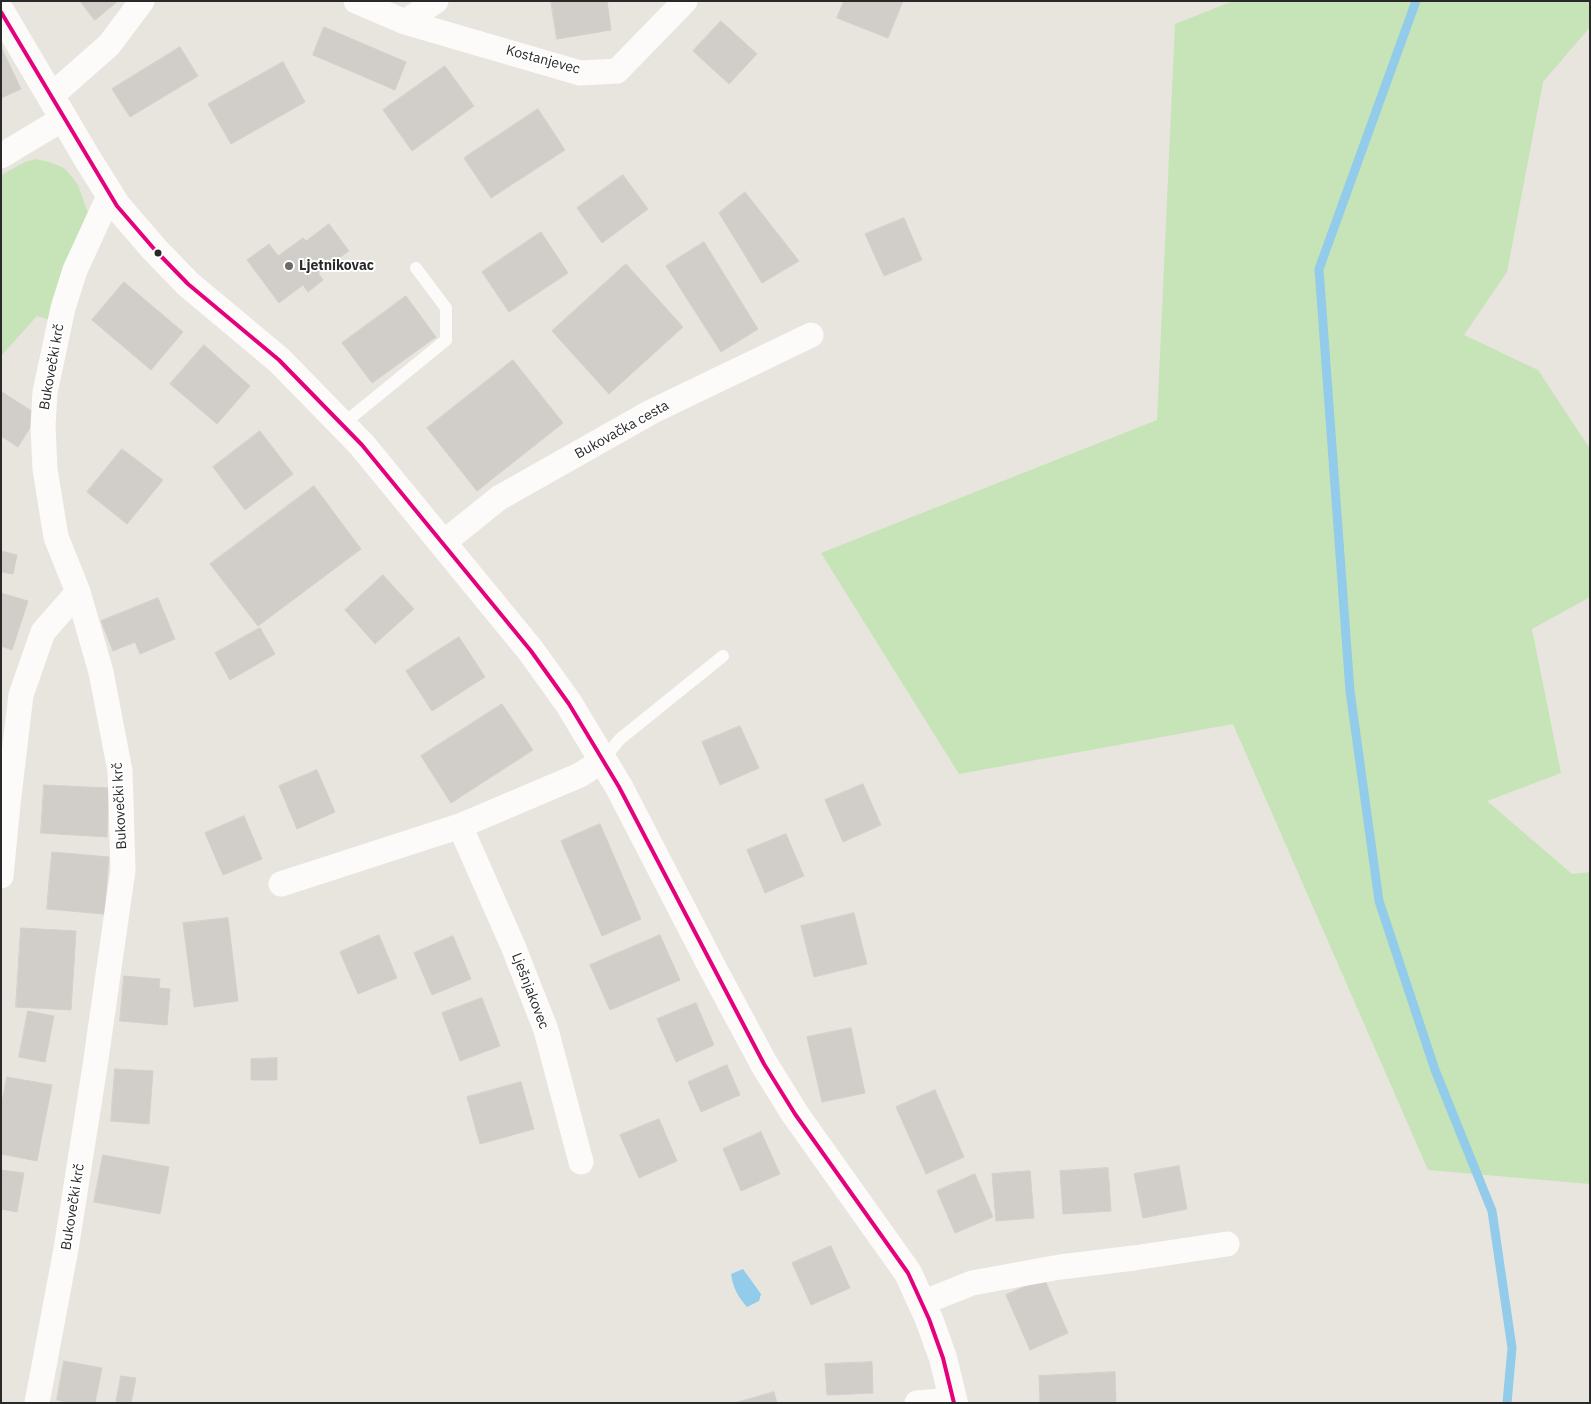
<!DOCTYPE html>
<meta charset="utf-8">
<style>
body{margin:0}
#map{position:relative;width:1591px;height:1404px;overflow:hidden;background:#e8e5df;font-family:"IBM Plex Sans",sans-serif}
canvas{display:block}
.frame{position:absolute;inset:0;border:2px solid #292929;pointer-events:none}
</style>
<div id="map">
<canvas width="1591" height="1404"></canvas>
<div class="frame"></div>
</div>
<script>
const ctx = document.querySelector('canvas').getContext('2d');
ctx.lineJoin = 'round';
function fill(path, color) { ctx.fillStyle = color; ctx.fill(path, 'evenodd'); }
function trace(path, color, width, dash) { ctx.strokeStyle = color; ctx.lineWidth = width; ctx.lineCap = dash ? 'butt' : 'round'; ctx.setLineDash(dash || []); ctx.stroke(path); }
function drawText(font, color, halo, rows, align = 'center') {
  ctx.font = font + ' "IBM Plex Sans",sans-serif'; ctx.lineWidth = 4; ctx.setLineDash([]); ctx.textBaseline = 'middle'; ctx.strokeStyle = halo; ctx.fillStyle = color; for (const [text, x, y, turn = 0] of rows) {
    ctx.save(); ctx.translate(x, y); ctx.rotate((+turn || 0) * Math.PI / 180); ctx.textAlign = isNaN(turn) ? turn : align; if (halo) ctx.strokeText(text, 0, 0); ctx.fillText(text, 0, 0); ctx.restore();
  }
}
fill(new Path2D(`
 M 1233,1 L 1590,1 L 1590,27 L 1543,82 L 1507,272 L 1464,335 L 1538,370 L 1590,449 L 1590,597 L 1532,629 L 1561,773 L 1487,801 L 1572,874 L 1590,872 L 1590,1184 L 1428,1170 L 1233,724 L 959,774 L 821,553 L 1157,420 L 1175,24 Z
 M 35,159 L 49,162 L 64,168 L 72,177 L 78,185 L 89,216 L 50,320 L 37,316 L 1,356 L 1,175 L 25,162 Z`), '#c6e4b7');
fill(new Path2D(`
 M 743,1269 L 761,1294 L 759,1301 L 747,1307 C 738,1297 733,1288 731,1274 Z`), '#92ccea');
trace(new Path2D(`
 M 1416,1 L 1319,269 L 1350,691 L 1379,901 L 1435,1070 L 1492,1211 L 1512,1348 L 1507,1403`), '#92ccea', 9);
const building = new Path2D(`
 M 80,1 L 118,1 L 95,20 Z
 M 551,1 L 607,1 L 611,30 L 557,39 Z
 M 844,1 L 903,1 L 888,38 L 837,18 Z
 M 721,21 L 757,54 L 729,84 L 693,51 Z
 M 324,27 L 406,62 L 395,90 L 313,55 Z
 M 1,47 L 21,89 L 1,98 Z
 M 180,47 L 198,76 L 130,117 L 112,89 Z
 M 283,62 L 305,102 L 231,144 L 208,104 Z
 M 445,66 L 474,106 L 412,151 L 383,110 Z
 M 538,109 L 565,150 L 491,198 L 464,158 Z
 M 623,175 L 648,209 L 602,243 L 577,208 Z
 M 745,192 L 799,261 L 762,283 L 719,213 Z
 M 904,218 L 922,260 L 884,276 L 865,234 Z
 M 329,224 L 349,251 L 318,273 L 323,280 L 308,292 L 303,285 L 279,303 L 247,260 L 269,244 L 278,256 L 303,238 L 306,241 Z
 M 541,232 L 568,273 L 509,312 L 482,272 Z
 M 704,242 L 758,329 L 721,352 L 666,266 Z
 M 626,264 L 683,327 L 609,394 L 552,331 Z
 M 124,282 L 183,332 L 151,370 L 92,320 Z
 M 406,296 L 436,337 L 372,383 L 342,343 Z
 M 204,345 L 250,386 L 217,424 L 170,384 Z
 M 513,360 L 563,423 L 477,491 L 427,428 Z
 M 2,392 L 38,415 L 18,447 L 1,436 Z
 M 260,431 L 293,474 L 245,510 L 213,467 Z
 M 122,449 L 163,480 L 127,524 L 87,492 Z
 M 314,486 L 361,549 L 258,626 L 210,564 Z
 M 1,551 L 17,555 L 13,574 L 1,572 Z
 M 383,575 L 414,609 L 375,644 L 345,610 Z
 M 1,593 L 28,601 L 12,650 L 1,646 Z
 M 158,598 L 175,639 L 140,654 L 135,642 L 113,651 L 101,621 Z
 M 260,628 L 275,654 L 230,680 L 215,653 Z
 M 459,637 L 485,677 L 432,711 L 406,671 Z
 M 502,704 L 533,750 L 451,803 L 421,756 Z
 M 740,726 L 759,768 L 720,785 L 702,742 Z
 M 317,770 L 335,812 L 297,829 L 279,786 Z
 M 863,784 L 881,825 L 843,842 L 825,800 Z
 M 44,785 L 109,788 L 107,837 L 41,833 Z
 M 244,816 L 262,859 L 223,875 L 205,833 Z
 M 600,824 L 641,919 L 602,936 L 561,841 Z
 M 786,834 L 804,876 L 765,893 L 747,850 Z
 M 52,852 L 109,857 L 104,914 L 47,909 Z
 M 854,913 L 867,964 L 814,977 L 801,926 Z
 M 228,918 L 238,1001 L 194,1007 L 183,923 Z
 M 21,928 L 76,931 L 71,1010 L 16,1007 Z
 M 379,935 L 397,978 L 358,994 L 340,952 Z
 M 660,935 L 680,980 L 610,1010 L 590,965 Z
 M 453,936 L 471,979 L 432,995 L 414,953 Z
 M 124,976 L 160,979 L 159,988 L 170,989 L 167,1025 L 120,1021 Z
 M 482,998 L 500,1046 L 460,1061 L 442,1013 Z
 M 696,1003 L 714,1045 L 676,1062 L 657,1019 Z
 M 28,1011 L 54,1016 L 45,1062 L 19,1057 Z
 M 851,1028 L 865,1093 L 822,1102 L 807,1037 Z
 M 277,1058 L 277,1080 L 251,1080 L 251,1059 Z
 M 727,1065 L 740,1095 L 701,1112 L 688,1082 Z
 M 115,1069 L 153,1071 L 149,1124 L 111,1121 Z
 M 7,1077 L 52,1085 L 37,1161 L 1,1154 L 1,1108 Z
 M 521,1082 L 534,1129 L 480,1144 L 467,1097 Z
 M 935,1090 L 964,1157 L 926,1174 L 896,1107 Z
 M 659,1119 L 677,1161 L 639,1178 L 620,1135 Z
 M 761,1132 L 780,1174 L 741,1191 L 723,1149 Z
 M 103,1155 L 169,1167 L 160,1214 L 94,1202 Z
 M 1179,1166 L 1187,1209 L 1143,1218 L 1134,1174 Z
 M 1108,1168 L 1111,1211 L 1063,1214 L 1060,1171 Z
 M 1,1170 L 24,1173 L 17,1212 L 1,1209 Z
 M 1030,1171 L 1034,1218 L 996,1221 L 992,1174 Z
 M 975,1174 L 993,1217 L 955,1233 L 937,1191 Z
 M 831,1246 L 850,1288 L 811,1305 L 792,1263 Z
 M 1044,1278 L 1068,1333 L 1030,1350 L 1006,1295 Z
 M 64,1361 L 102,1368 L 95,1403 L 69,1403 L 57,1400 Z
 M 872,1362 L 873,1393 L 827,1395 L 825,1364 Z
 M 1115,1372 L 1116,1403 L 1040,1403 L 1039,1376 Z
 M 121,1376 L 136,1378 L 131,1403 L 116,1403 Z
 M 774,1392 L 777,1403 L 735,1403 Z`);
fill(building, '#d1ceca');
trace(building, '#d3d0cb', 1);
trace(new Path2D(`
 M 343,424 L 446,340 L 446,308 L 416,268
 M 603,760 L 620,739 L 723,656`), '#fcfbfa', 12);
trace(new Path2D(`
 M 356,1 L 405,22 L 580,73 L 617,71 L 685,1
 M 405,22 L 436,1
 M 51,96 L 109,45 L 142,1
 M 1,156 L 64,118
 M 443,543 L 499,498 L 651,412 L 811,335
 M 460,826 L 513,946 L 546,1030 L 581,1162
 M 1,876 L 8,804 L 21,695 L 43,632 L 78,592
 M 281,884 L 460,826 L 580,775 L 603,760
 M 922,1303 L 972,1283 L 1060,1267 L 1134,1258 L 1227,1244
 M 37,1403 L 66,1249 L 95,1066 L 123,870 L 120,771 L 101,672 L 78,592 L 56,537 L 45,469 L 43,426 L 45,392 L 63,308 L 75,270 L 110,194
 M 917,1403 L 953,1400`), '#fcfbfa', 25);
trace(new Path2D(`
 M 1,12 L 87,158 L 117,206 L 155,250 L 188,284 L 279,360 L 362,445 L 531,651 L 569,704 L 619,787 L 712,967 L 764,1064 L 795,1114 L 908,1273 L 929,1319 L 943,1358 L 954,1403`), '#fcfbfa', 28);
trace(new Path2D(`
 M 1,12 L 117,206 L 155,250 L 188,284 L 279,360 L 362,445 L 531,651 L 569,704 L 619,787 L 764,1064 L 795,1114 L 908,1273 L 929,1319 L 943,1358 L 954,1403`), '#e5007d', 4);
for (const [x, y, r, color] of [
 [158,253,4.5,"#292929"],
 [289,266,5,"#6c6b69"]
]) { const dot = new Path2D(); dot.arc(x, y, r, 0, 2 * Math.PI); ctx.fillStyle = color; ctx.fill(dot); trace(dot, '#fff', 2); }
drawText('14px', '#292929', '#fff', [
 ["Kostanjevec",543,60,15],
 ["Bukovečki krč",52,367,-80],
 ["Bukovačka cesta",622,430,-29],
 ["Bukovečki krč",120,806,-93],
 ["Lješnjakovec",530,991,69],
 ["Bukovečki krč",73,1207,-81]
]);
drawText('bold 14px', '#292929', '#fff', [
 ["Ljetnikovac",299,266]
], 'left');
</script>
